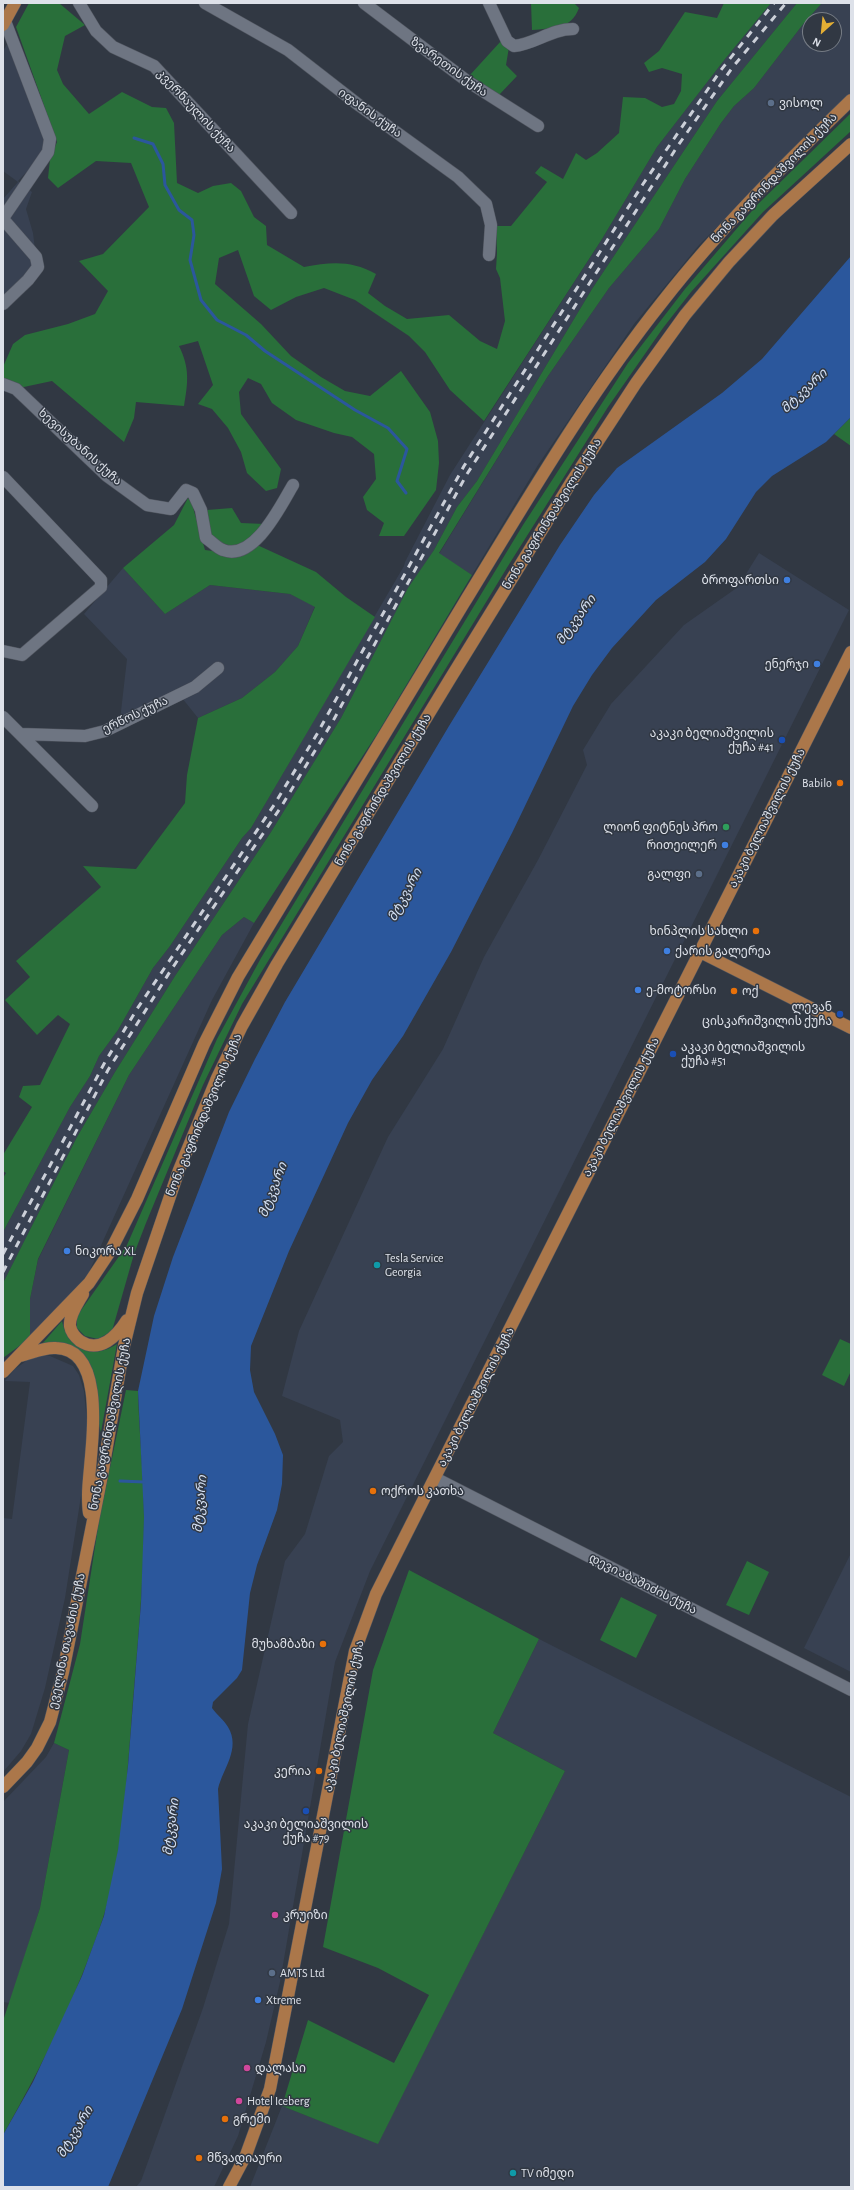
<!DOCTYPE html>
<meta charset="utf-8">
<style>
body{margin:0}
#map{position:relative;width:854px;height:2190px;overflow:hidden;background:#313843;font-family:"Alegreya Sans",sans-serif}
canvas{display:block}
.frame{position:absolute;inset:0;border:4px solid #dde1e9;pointer-events:none}
.north{position:absolute;left:802px;top:12px;width:40px;height:40px;box-sizing:border-box;background:#313843;border:1px solid #767c85;border-radius:50%;rotate:207deg;font-size:11px;font-weight:700;line-height:16px;text-align:center;color:#dde1e9}
.north::after{content:'';display:block;margin:auto;width:14px;height:18px;background:#e3ae34;clip-path:polygon(50% 0,100% 100%,50% 72%,0 100%)}
</style>
<div id="map">
<canvas width="854" height="2190"></canvas>
<div class="frame"></div>
<div class="north">N</div>
</div>
<script>
const ctx = document.querySelector('canvas').getContext('2d');
ctx.lineJoin = 'round';
function fill(path, color) { ctx.fillStyle = color; ctx.fill(path, 'evenodd'); }
function trace(path, color, width, dash) { ctx.strokeStyle = color; ctx.lineWidth = width; ctx.lineCap = dash ? 'butt' : 'round'; ctx.setLineDash(dash || []); ctx.stroke(path); }
function drawText(font, color, halo, rows, align = 'center') {
  ctx.font = font + ' "Alegreya Sans","Noto Sans Georgian",sans-serif'; ctx.lineWidth = 3; ctx.setLineDash([]); ctx.textBaseline = 'middle'; ctx.strokeStyle = halo; ctx.fillStyle = color; for (const [text, x, y, turn = 0] of rows) {
    ctx.save(); ctx.translate(x, y); ctx.rotate((+turn || 0) * Math.PI / 180); ctx.textAlign = isNaN(turn) ? turn : align; if (halo) ctx.strokeText(text, 0, 0); ctx.fillText(text, 0, 0); ctx.restore();
  }
}
fill(new Path2D(`
 M 771,3 L 797,3 L 717,101 L 592,289 L 477,481 L 457,507 L 434,550 L 408,589 L 341,718 L 271,832 L 175,976 L 115,1072 L 77,1137 L 3,1283 L 3,1232 L 70,1107 L 90,1076 L 99,1056 L 118,1030 L 153,968 L 170,946 L 242,838 L 251,828 L 404,566 L 405,562 L 450,475 L 602,239 L 657,147 L 725,59 Z
 M 822,3 L 851,3 L 851,93 L 699,245 L 634,324 L 538,465 L 472,575 L 439,554 L 548,376 L 609,288 L 659,229 L 685,179 L 721,123 L 734,106 L 754,88 L 804,23 ZM 810,20 L 834,20 L 834,44 L 810,44 Z
 M 9,41 L 46,129 L 43,155 L 18,181 L 32,192 L 26,209 L 33,233 L 37,265 L 3,302 L 3,199 L 18,182 L 3,171 L 3,51 Z
 M 759,553 L 849,610 L 370,1571 L 335,1662 L 280,1982 L 266,2042 L 238,2136 L 214,2187 L 136,2187 L 141,2181 L 203,2008 L 229,1924 L 248,1724 L 285,1561 L 305,1534 L 329,1456 L 343,1442 L 340,1420 L 282,1396 L 299,1331 L 388,1137 L 443,1049 L 484,957 L 538,860 L 587,765 L 583,750 L 611,704 L 684,625 L 738,587 Z
 M 123,568 L 165,614 L 210,585 L 290,594 L 315,606 L 298,646 L 275,672 L 242,698 L 198,718 L 182,698 L 120,720 L 127,659 L 84,614 Z
 M 244,917 L 254,923 L 212,1000 L 89,1272 L 59,1311 L 30,1338 L 30,1299 L 38,1260 L 129,1075 L 222,935 Z
 M 36,1354 L 50,1356 L 73,1366 L 79,1375 L 84,1391 L 89,1445 L 65,1598 L 45,1688 L 31,1734 L 21,1751 L 3,1772 L 3,1518 L 12,1519 L 30,1382 L 5,1381 L 15,1369 Z
 M 851,1553 L 851,1672 L 804,1648 Z
 M 539,1639 L 851,1797 L 851,2183 L 849,2187 L 250,2187 L 282,2106 L 378,2143 L 565,1771 L 493,1733 Z
 M 54,1743 L 69,1750 L 40,1908 L 10,2003 L 3,2002 L 3,1802 L 46,1757 Z`), '#384152');
fill(new Path2D(`
 M 29,3 L 59,3 L 85,25 L 65,36 L 57,70 L 63,84 L 89,114 L 122,92 L 152,107 L 166,108 L 174,123 L 177,183 L 198,193 L 213,186 L 231,183 L 241,191 L 254,217 L 266,226 L 267,245 L 304,267 C 331,262 351,260 376,274 L 368,293 L 385,306 L 407,319 L 449,315 L 480,341 L 497,349 L 505,321 L 500,278 L 496,269 L 497,253 L 496,226 L 511,226 L 547,182 L 535,173 L 541,166 L 563,179 L 576,153 L 586,160 L 597,153 L 619,133 L 623,97 L 645,98 L 662,107 L 674,104 L 681,91 L 682,74 L 662,68 L 649,72 L 644,63 L 659,51 L 685,12 L 717,18 L 724,3 L 771,3 L 725,59 L 657,147 L 602,239 L 484,421 L 450,390 L 425,352 L 409,336 L 355,300 L 324,288 L 296,297 L 271,310 L 254,296 L 238,250 L 219,258 L 215,284 L 261,324 L 291,356 L 321,377 L 345,391 L 370,396 L 401,371 L 430,412 L 438,441 L 439,463 L 436,490 L 404,536 L 379,536 L 384,523 L 367,510 L 363,497 L 376,479 L 374,454 L 352,437 L 334,433 L 296,420 L 272,403 L 261,384 L 248,378 L 239,392 L 241,414 L 281,469 L 277,488 L 266,491 L 247,473 L 241,452 L 228,428 L 212,409 L 198,404 L 213,385 L 198,341 L 179,346 C 190,368 188,383 184,406 L 136,402 L 134,418 L 124,442 L 52,381 L 19,388 L 8,379 L 3,378 L 3,367 L 13,344 L 25,335 L 68,324 L 95,314 L 108,291 L 79,261 L 103,254 L 149,207 L 131,163 L 96,161 L 58,188 L 48,178 L 50,159 L 57,142 L 16,27 Z
 M 531,3 L 574,3 L 579,8 C 571,30 552,28 532,30 Z
 M 797,3 L 822,3 L 804,23 L 754,88 L 734,106 L 721,123 L 685,179 L 659,229 L 609,288 L 548,376 L 439,553 L 472,575 L 377,734 L 254,923 L 244,917 L 222,935 L 129,1075 L 38,1259 L 30,1299 L 30,1338 L 3,1358 L 3,1283 L 77,1137 L 115,1072 L 175,976 L 271,832 L 341,718 L 408,588 L 434,550 L 457,507 L 477,481 L 592,289 L 717,101 Z
 M 501,41 L 509,47 L 506,65 L 517,76 L 499,95 L 470,75 Z
 M 851,113 L 851,131 L 763,212 L 691,292 L 663,328 L 608,407 L 508,566 L 242,1004 L 203,1085 L 146,1223 L 134,1254 L 112,1331 L 98,1339 L 85,1336 L 77,1328 L 77,1316 L 127,1245 L 217,1039 L 261,958 L 523,525 L 628,363 L 685,289 L 757,205 Z
 M 851,417 L 851,446 L 834,434 Z
 M 188,498 L 192,504 L 205,550 L 237,554 L 255,544 L 316,572 L 346,597 L 375,617 L 251,828 L 242,838 L 170,946 L 153,968 L 118,1030 L 99,1056 L 90,1076 L 70,1107 L 3,1232 L 3,1178 L 6,1173 L 3,1171 L 3,1155 L 32,1107 L 19,1097 L 23,1086 L 40,1085 L 70,1024 L 58,1015 L 37,1035 L 5,1000 L 30,977 L 16,961 L 101,887 L 83,866 L 136,869 L 185,803 L 187,775 L 198,718 L 242,698 L 275,672 L 298,646 L 315,607 L 290,594 L 210,585 L 165,614 L 123,568 L 174,525 Z
 M 232,508 L 241,523 L 265,524 C 246,547 236,554 209,535 L 207,510 Z
 M 62,1321 C 68,1350 93,1360 117,1344 L 101,1432 C 98,1425 99,1416 98,1408 C 95,1369 88,1338 42,1344 Z
 M 840,1339 L 851,1344 L 851,1371 L 844,1386 L 822,1375 Z
 M 126,1390 L 138,1391 C 139,1434 144,1477 144,1519 C 144,1588 136,1658 131,1727 C 126,1789 122,1858 103,1918 C 78,1994 42,2066 3,2135 L 3,2021 L 40,1908 L 69,1750 L 54,1743 L 80,1644 L 99,1521 Z
 M 747,1561 L 769,1572 L 749,1615 L 726,1605 Z
 M 409,1570 L 539,1639 L 493,1733 L 565,1771 L 378,2144 L 282,2106 L 308,2020 L 394,2063 L 429,1995 L 378,1968 L 323,1947 L 373,1670 Z
 M 621,1597 L 657,1615 L 636,1658 L 600,1640 Z`), '#296f3a');
fill(new Path2D(`
 M 851,256 L 851,417 L 826,442 L 772,476 L 756,492 L 726,539 L 705,562 L 656,600 L 612,648 L 592,675 L 573,706 L 512,833 L 451,952 L 403,1036 L 372,1080 L 348,1123 L 289,1251 L 251,1346 L 250,1370 L 254,1392 L 275,1434 L 283,1455 L 282,1484 L 277,1510 L 257,1565 L 250,1593 L 242,1670 L 237,1678 L 213,1702 L 212,1708 C 217,1715 224,1720 228,1727 C 241,1749 223,1768 218,1789 L 222,1869 L 216,1903 L 182,2009 L 108,2187 L 3,2187 L 3,2135 L 33,2082 L 82,1976 L 104,1916 L 118,1850 L 128,1766 L 141,1603 L 144,1517 L 138,1391 L 154,1316 L 173,1257 L 229,1112 L 255,1059 L 285,1002 L 449,726 L 560,545 L 594,495 L 617,468 L 722,393 L 762,359 Z`), '#2b579c');
trace(new Path2D(`
 M 134,138 L 153,144 L 163,164 L 165,185 L 179,210 L 192,220 L 194,235 L 190,260 L 201,300 L 217,320 L 246,335 L 265,351 L 355,410 L 388,428 L 407,449 L 397,481 L 406,493
 M 120,1481 L 144,1482`), '#2b579c', 3);
const minor = new Path2D(`
 M 79,3 L 96,31 L 113,47 L 154,66 L 291,213
 M 205,3 L 288,50 L 360,106 L 458,177 L 486,204 L 491,225 L 489,255
 M 364,3 L 467,81 L 538,126
 M 489,3 L 507,41 L 514,46 C 535,44 551,29 573,29
 M 3,218 L 48,152 L 50,139 L 5,21
 M 3,219 L 36,257 L 38,267 L 28,280 L 3,304
 M 3,384 L 16,389 L 107,476 L 147,505 L 171,509 L 186,490 L 193,493 L 201,510 L 206,538 C 211,541 217,548 223,550 C 254,562 281,505 293,485
 M 3,477 L 101,580 L 101,587 L 22,655 L 3,651
 M 3,717 L 92,806
 M 20,734 L 85,736 L 105,731 L 195,687 L 218,668
 M 435,1478 L 851,1690`);
const major = new Path2D(`
 M 3,25 L 15,3
 M 700,952 L 851,1028
 M 83,1294 C 78,1303 69,1315 70,1326 C 71,1332 75,1337 80,1341 C 100,1354 117,1336 127,1320
 M 20,1356 C 32,1353 44,1347 56,1348 C 112,1349 88,1462 88,1495 C 88,1501 88,1507 89,1513
 M 3,1372 L 89,1283 L 111,1250 L 137,1199 L 204,1044 L 238,977 C 313,852 389,728 464,603 C 527,500 588,395 663,301 C 720,228 785,164 851,100
 M 3,1787 L 27,1762 L 37,1748 L 50,1722 L 63,1672 L 103,1470 L 124,1346 L 137,1293 L 179,1170 L 217,1078 L 242,1026 L 277,964 L 450,679 L 572,481 L 636,383 L 685,315 L 729,262 L 773,215 L 851,144
 M 229,2187 L 246,2155 L 270,2089 L 355,1651 L 376,1594 L 851,652`);
trace(minor, '#50555f', 13);
trace(major, '#50555f', 13);
trace(minor, '#6e7582', 12);
trace(major, '#ab774a', 12);
trace(new Path2D(`
 M 3,1254 L 105,1062 L 137,1009 L 274,805 L 317,734 L 464,466 L 643,184 L 721,70 L 774,3
 M 3,1272 L 108,1070 L 171,970 L 281,807 L 333,721 L 467,474 L 677,147 L 732,68 L 786,3`), '#cbcfd8', 3, [7, 7]);
for (const [x, y, r, color] of [
 [771,103,4,"#5c6f8a"],
 [787,580,4,"#3f7fe0"],
 [817,664,4,"#3f7fe0"],
 [782,740,4,"#1a4fb4"],
 [840,783,4,"#e8710a"],
 [726,827,4,"#2e9e5b"],
 [725,845,4,"#3f7fe0"],
 [699,874,4,"#5c6f8a"],
 [756,931,4,"#e8710a"],
 [667,951,4,"#3f7fe0"],
 [638,990,4,"#3f7fe0"],
 [734,991,4,"#e8710a"],
 [840,1014,4,"#1a4fb4"],
 [673,1054,4,"#1a4fb4"],
 [67,1251,4,"#3f7fe0"],
 [377,1265,4,"#0f9aa8"],
 [373,1491,4,"#e8710a"],
 [323,1644,4,"#e8710a"],
 [319,1771,4,"#e8710a"],
 [306,1811,4,"#1a4fb4"],
 [275,1915,4,"#d1479c"],
 [272,1973,4,"#5c6f8a"],
 [258,2000,4,"#3f7fe0"],
 [247,2068,4,"#d1479c"],
 [239,2101,4,"#d1479c"],
 [225,2119,4,"#e8710a"],
 [199,2158,4,"#e8710a"],
 [513,2173,4,"#0f9aa8"]
]) { const dot = new Path2D(); dot.arc(x, y, r, 0, 2 * Math.PI); ctx.fillStyle = color; ctx.fill(dot); trace(dot, '#313843', 1.5); }
drawText('12px', '#dde1e9', '#313843', [
 ["ზვარეთის ქუჩა",449,67,36],
 ["კვერნაულის ქუჩა",196,111,47],
 ["იფანის ქუჩა",370,113,36],
 ["ნონა გაფრინდაშვილის ქუჩა",774,178,-46],
 ["ხევისუბანის ქუჩა",80,447,42],
 ["ნონა გაფრინდაშვილის ქუჩა",552,514,-58],
 ["ერწოს ქუჩა",135,715,-25],
 ["ნონა გაფრინდაშვილის ქუჩა",383,790,-59],
 ["აკაკი ბელიაშვილის ქუჩა",767,818,-63],
 ["აკაკი ბელიაშვილის ქუჩა",621,1107,-63],
 ["ნონა გაფრინდაშვილის ქუჩა",204,1115,-67],
 ["აკაკი ბელიაშვილის ქუჩა",476,1397,-63],
 ["ნონა გაფრინდაშვილის ქუჩა",110,1424,-79],
 ["დევი აბაშიძის ქუჩა",643,1584,27],
 ["ეველინა თავაძის ქუჩა",67,1641,-78],
 ["აკაკი ბელიაშვილის ქუჩა",344,1716,-78]
]);
drawText('12px', '#dde1e9', '#313843', [
 ["ვისოლ",779,103],
 ["ბროფართსი",779,580,"right"],
 ["ენერჯი",809,664,"right"],
 ["აკაკი ბელიაშვილის",774,733,"right"],
 ["ქუჩა #41",774,747,"right"],
 ["Babilo",832,783,"right"],
 ["ლიონ ფიტნეს პრო",718,827,"right"],
 ["რითეილერ",717,845,"right"],
 ["გალფი",691,874,"right"],
 ["ხინპლის სახლი",748,931,"right"],
 ["ქარის გალერეა",675,951],
 ["ე-მოტორსი",646,990],
 ["ოქ",742,991],
 ["ლევან",832,1007,"right"],
 ["ცისკარიშვილის ქუჩა",832,1021,"right"],
 ["აკაკი ბელიაშვილის",681,1047],
 ["ქუჩა #51",681,1061],
 ["ნიკორა XL",75,1251],
 ["Tesla Service",385,1258],
 ["Georgia",385,1272],
 ["ოქროს კათხა",381,1491],
 ["მუხამბაზი",315,1644,"right"],
 ["კერია",311,1771,"right"],
 ["აკაკი ბელიაშვილის",306,1824,"center"],
 ["ქუჩა #79",306,1838,"center"],
 ["კრუიზი",283,1915],
 ["AMTS Ltd",280,1973],
 ["Xtreme",266,2000],
 ["დალასი",255,2068],
 ["Hotel Iceberg",247,2101],
 ["გრემი",233,2119],
 ["მწვადიაური",207,2158],
 ["TV იმედი",521,2173]
], 'left');
drawText('italic 13px', '#d6e3f7', '#313843', [
 ["მტკვარი",804,391,-43],
 ["მტკვარი",576,620,-54],
 ["მტკვარი",405,895,-62],
 ["მტკვარი",273,1190,-69],
 ["მტკვარი",200,1504,-85],
 ["მტკვარი",171,1827,-83],
 ["მტკვარი",75,2132,-59]
]);
</script>
